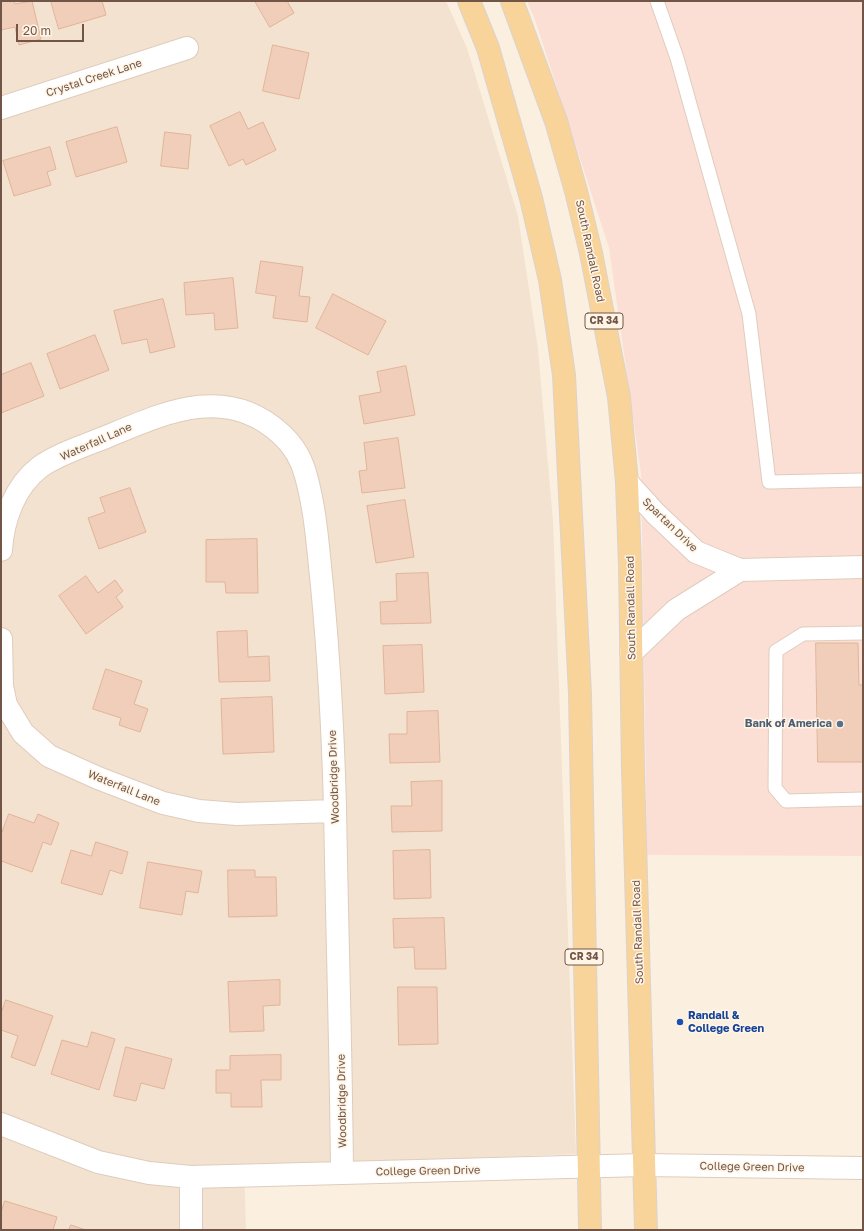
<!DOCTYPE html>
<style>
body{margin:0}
#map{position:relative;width:864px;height:1231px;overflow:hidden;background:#fbf0e0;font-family:"Golos Text",sans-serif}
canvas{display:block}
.frame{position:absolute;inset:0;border:2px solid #715648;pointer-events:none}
.scale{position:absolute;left:16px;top:24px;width:68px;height:18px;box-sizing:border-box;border:2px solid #715648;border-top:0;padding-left:5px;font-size:12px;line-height:14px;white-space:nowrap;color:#715648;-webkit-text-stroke:3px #fff5e6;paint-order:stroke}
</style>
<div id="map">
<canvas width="864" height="1231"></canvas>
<div class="frame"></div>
<div class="scale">20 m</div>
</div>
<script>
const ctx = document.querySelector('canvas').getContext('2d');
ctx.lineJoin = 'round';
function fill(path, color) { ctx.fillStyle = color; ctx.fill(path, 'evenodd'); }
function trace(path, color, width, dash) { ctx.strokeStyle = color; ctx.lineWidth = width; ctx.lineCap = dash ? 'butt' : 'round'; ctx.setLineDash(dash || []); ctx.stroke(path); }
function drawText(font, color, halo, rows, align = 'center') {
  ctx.font = font + ' "Golos Text",sans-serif'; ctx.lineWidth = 3; ctx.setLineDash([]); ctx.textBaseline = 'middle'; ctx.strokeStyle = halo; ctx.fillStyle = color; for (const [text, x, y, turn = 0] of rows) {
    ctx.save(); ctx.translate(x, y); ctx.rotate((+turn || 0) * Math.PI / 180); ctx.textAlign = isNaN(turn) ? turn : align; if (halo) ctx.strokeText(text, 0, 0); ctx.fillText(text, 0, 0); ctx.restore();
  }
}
fill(new Path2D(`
 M 1,1 L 446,1 L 467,48 L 518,216 L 538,349 L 553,521 L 576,1154 L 244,1167 L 246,1230 L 1,1230 Z`), '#f3e2cf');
fill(new Path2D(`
 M 527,1 L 863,1 L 863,856 L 647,855 L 641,474 L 609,248 L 535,20 Z`), '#fcdfd4');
const building = new Path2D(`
 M 1,1 L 14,1 L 15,4 L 32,1 L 41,39 L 19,45 L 15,27 L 1,30 Z
 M 51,1 L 102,1 L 106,15 L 59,29 Z
 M 255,1 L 287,1 L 294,13 L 270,27 Z
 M 273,45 L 309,53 L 299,99 L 263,91 Z
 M 240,112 L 248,129 L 263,122 L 276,150 L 246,165 L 243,159 L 229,166 L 210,126 Z
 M 117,127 L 127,162 L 76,177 L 66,142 Z
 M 165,132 L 191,135 L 188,169 L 161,166 Z
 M 50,147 L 56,169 L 47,172 L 51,185 L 14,196 L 3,161 Z
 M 261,261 L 303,267 L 299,296 L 310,297 L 307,322 L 273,318 L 276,296 L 256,293 Z
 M 233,278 L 238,328 L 215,330 L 214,313 L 186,315 L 184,283 Z
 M 333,294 L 386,321 L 368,355 L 316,328 Z
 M 163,299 L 175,347 L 150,353 L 147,339 L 122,344 L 114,311 Z
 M 95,335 L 109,370 L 60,389 L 47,354 Z
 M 31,363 L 44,396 L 1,413 L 1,375 Z
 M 406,366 L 415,415 L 364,424 L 359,396 L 381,392 L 377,372 Z
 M 398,438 L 405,488 L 362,493 L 359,471 L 367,470 L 364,443 Z
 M 130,488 L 146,532 L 99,549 L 88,518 L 105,512 L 100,498 Z
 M 405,500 L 414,557 L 376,563 L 367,506 Z
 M 257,539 L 258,593 L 226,593 L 225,582 L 206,582 L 206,540 Z
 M 428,573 L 431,623 L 381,624 L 380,602 L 397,601 L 396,574 Z
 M 86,576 L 98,593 L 115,580 L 123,591 L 116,597 L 123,607 L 86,634 L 59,596 Z
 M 247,631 L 248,657 L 269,656 L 270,681 L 219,682 L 217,632 Z
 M 816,643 L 858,643 L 859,685 L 863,685 L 863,762 L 818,762 Z
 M 422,645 L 424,692 L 385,694 L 383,646 Z
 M 106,669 L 142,681 L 134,704 L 148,709 L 140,732 L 119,725 L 121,718 L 93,709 Z
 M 272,697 L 274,752 L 223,754 L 221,699 Z
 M 438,711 L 440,762 L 390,763 L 389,734 L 407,734 L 407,712 Z
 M 442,781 L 442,831 L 392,832 L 391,806 L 412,806 L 411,782 Z
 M 9,814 L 34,823 L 38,814 L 59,823 L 51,845 L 43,842 L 32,872 L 1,861 L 1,835 Z
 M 96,842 L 128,852 L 122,874 L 110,870 L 102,895 L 61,883 L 71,850 L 91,856 Z
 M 430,850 L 431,898 L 394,899 L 393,851 Z
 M 148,862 L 202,871 L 198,893 L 186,891 L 182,915 L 140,908 Z
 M 228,870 L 255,870 L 255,877 L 276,877 L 277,916 L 229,917 Z
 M 444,918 L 446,969 L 415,969 L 414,947 L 394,948 L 393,919 Z
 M 280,980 L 280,1005 L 263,1006 L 264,1031 L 230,1032 L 228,982 Z
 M 398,987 L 437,987 L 438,1044 L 399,1045 Z
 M 6,1000 L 53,1016 L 35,1066 L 11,1057 L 18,1036 L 1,1030 L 1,1014 Z
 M 92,1032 L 115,1039 L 99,1090 L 51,1074 L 62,1040 L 87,1047 Z
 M 126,1047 L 172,1059 L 164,1089 L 141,1083 L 136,1101 L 114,1096 Z
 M 281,1055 L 281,1080 L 261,1080 L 262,1107 L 231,1107 L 231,1093 L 216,1093 L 216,1070 L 230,1070 L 230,1056 Z
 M 5,1201 L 57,1217 L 53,1230 L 1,1230 L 1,1213 Z
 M 71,1225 L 86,1230 L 69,1230 Z`);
fill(building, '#f0ceb9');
trace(building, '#e2b49a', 1);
const lane = new Path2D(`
 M 657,1 L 677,58 L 749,314 L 769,482 L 863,480
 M 863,633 L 803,634 L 776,651 L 775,788 L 786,801 L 863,799`);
const street = new Path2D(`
 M 1,108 L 187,48
 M 627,482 L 655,513 L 696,552 L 740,570 L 863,567
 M 1,550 C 3,519 15,486 40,467 C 56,455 86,445 106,437 C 164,413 226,383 281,434 C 293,445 302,460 306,476 C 316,512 318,549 322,586 C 329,659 333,733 335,807 C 337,929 341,1051 342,1173
 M 1,639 L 2,686 L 6,705 L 23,733 L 49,756 L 98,778 L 163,803 L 199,811 L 237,814 L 335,811
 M 631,653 L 676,610 L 740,570
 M 1,1124 L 98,1162 L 149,1173 L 191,1177 L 644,1165 L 863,1168
 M 191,1177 L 191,1230`);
const primary = new Path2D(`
 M 469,1 L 488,48 L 531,198 L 550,280 L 564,375 L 580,694 L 590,1230
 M 512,1 L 556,121 L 576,191 L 591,253 L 619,397 L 627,482 L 630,566 L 633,770 L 646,1230`);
trace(lane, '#dfccbd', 15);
trace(street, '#dfccbd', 24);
trace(primary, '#dad3cf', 24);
trace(lane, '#fff', 13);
trace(street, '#fff', 22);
trace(primary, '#f9d49a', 22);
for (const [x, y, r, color] of [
 [840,724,4,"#5c6f8a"],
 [680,1022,4,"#1a4fb4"]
]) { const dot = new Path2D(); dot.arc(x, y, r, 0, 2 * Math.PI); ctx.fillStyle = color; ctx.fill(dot); trace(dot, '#fff5e6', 1.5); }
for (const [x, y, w] of [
 [604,321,38],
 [584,957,38]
]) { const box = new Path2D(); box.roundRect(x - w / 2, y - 8, w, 16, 3); ctx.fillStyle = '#fff5e6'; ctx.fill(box); trace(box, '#715648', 1); }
drawText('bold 10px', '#715648', null, [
 ["CR 34",604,321],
 ["CR 34",584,957]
]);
drawText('11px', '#715648', '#fff5e6', [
 ["Crystal Creek Lane",94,78,-18],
 ["South Randall Road",590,251,78],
 ["Waterfall Lane",96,442,-24],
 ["Spartan Drive",670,525,44],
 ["South Randall Road",631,608,-91],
 ["Woodbridge Drive",334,777,-92],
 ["Waterfall Lane",124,788,22],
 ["South Randall Road",638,932,-92],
 ["Woodbridge Drive",342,1101,-91],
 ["College Green Drive",752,1167,1],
 ["College Green Drive",428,1171,-1]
]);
drawText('bold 11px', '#4e5e75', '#fff5e6', [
 ["Bank of America",832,724]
], 'right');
drawText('bold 11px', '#164399', '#fff5e6', [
 ["Randall &",688,1016],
 ["College Green",688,1029]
], 'left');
</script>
